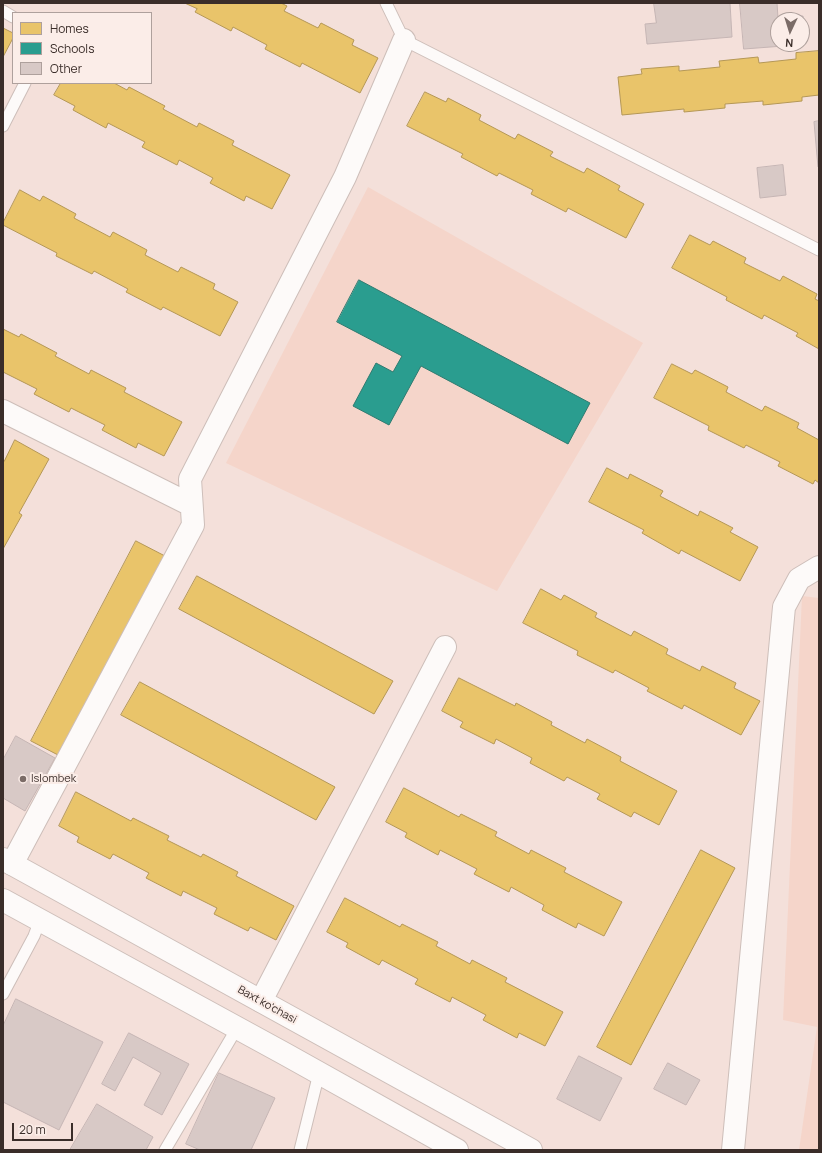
<!DOCTYPE html>
<style>
body{margin:0}
#map{position:relative;width:822px;height:1153px;overflow:hidden;background:#f4e0da;font-family:Manrope,sans-serif}
canvas{display:block}
.frame{position:absolute;inset:0;border:4px solid #3a2d29;pointer-events:none}
.legend{position:absolute;left:12px;top:12px;width:140px;height:72px;box-sizing:border-box;background:#fbede8;border:1px solid #aea09c;margin:0;padding:5px 7px;list-style:none;font-size:12px;color:#3a2d29}
.legend li{display:flex;align-items:center;gap:8px;height:20px}
.legend b{width:20px;border:1px solid #aea09c}
.north{position:absolute;left:770px;top:12px;width:40px;height:40px;box-sizing:border-box;background:#fbede8;border:1px solid #aea09c;border-radius:50%;rotate:184deg;font-size:11px;font-weight:700;line-height:16px;text-align:center;color:#3a2d29}
.north::after{content:'';display:block;margin:auto;width:14px;height:18px;background:#7b6c67;clip-path:polygon(50% 0,100% 100%,50% 72%,0 100%)}
.scale{position:absolute;left:12px;top:1123px;width:61px;height:18px;box-sizing:border-box;border:2px solid #3a2d29;border-top:0;padding-left:5px;font-size:12px;line-height:14px;white-space:nowrap;color:#3a2d29;-webkit-text-stroke:3px #fbede8;paint-order:stroke}
</style>
<div id="map">
<canvas width="822" height="1153"></canvas>
<div class="frame"></div>
<ul class="legend">
<li><b style="height:11px;background:#e9c46a"></b>Homes</li>
<li><b style="height:11px;background:#2a9d8f"></b>Schools</li>
<li><b style="height:11px;background:#d8c9c6"></b>Other</li>
</ul>
<div class="north">N</div>
<div class="scale">20 m</div>
</div>
<script>
const ctx = document.querySelector('canvas').getContext('2d');
ctx.lineJoin = 'round';
function fill(path, color) { ctx.fillStyle = color; ctx.fill(path, 'evenodd'); }
function trace(path, color, width, dash) { ctx.strokeStyle = color; ctx.lineWidth = width; ctx.lineCap = dash ? 'butt' : 'round'; ctx.setLineDash(dash || []); ctx.stroke(path); }
function drawText(font, color, halo, rows, align = 'center') {
  ctx.font = font + ' Manrope,sans-serif'; ctx.lineWidth = 4; ctx.setLineDash([]); ctx.textBaseline = 'middle'; ctx.strokeStyle = halo; ctx.fillStyle = color; for (const [text, x, y, turn = 0] of rows) {
    ctx.save(); ctx.translate(x, y); ctx.rotate((+turn || 0) * Math.PI / 180); ctx.textAlign = isNaN(turn) ? turn : align; if (halo) ctx.strokeText(text, 0, 0); ctx.fillText(text, 0, 0); ctx.restore();
  }
}
fill(new Path2D(`
 M 368,187 L 643,343 L 497,591 L 226,463 Z
 M 802,596 L 819,598 L 819,1150 L 799,1150 L 817,1027 L 783,1020 Z`), '#f5d5ca');
const homes = new Path2D(`
 M 185,3 L 281,3 L 287,6 L 284,11 L 318,28 L 321,23 L 354,40 L 352,45 L 378,58 L 360,93 L 302,63 L 300,67 L 265,49 L 267,45 L 233,27 L 231,31 L 195,12 L 197,9 Z
 M 3,28 L 13,33 L 13,38 L 3,57 Z
 M 819,51 L 819,95 L 802,97 L 802,101 L 763,105 L 763,101 L 725,104 L 725,108 L 684,112 L 684,109 L 622,115 L 618,77 L 642,74 L 641,69 L 679,66 L 679,71 L 720,67 L 719,61 L 758,57 L 759,63 L 796,59 L 796,53 Z
 M 61,83 L 114,83 L 127,90 L 129,87 L 165,106 L 163,109 L 197,127 L 199,123 L 234,141 L 232,145 L 290,175 L 272,209 L 246,196 L 244,201 L 210,183 L 213,178 L 179,160 L 177,165 L 142,147 L 145,142 L 108,123 L 106,128 L 73,110 L 75,106 L 54,95 Z
 M 425,92 L 446,102 L 448,98 L 481,115 L 479,120 L 515,139 L 518,134 L 553,152 L 550,156 L 584,173 L 587,168 L 620,186 L 618,190 L 644,204 L 626,238 L 568,208 L 566,212 L 531,194 L 533,190 L 499,173 L 497,176 L 461,157 L 463,154 L 407,126 Z
 M 20,190 L 40,201 L 43,196 L 76,214 L 74,218 L 110,237 L 113,232 L 147,250 L 145,255 L 178,272 L 181,267 L 215,284 L 213,289 L 238,302 L 220,336 L 163,307 L 161,310 L 126,292 L 128,289 L 94,271 L 92,274 L 56,256 L 57,253 L 3,225 L 3,223 Z
 M 690,235 L 710,245 L 713,241 L 746,258 L 744,263 L 780,281 L 783,276 L 817,294 L 815,299 L 819,301 L 819,349 L 796,336 L 798,333 L 764,315 L 762,319 L 726,300 L 727,297 L 672,268 Z
 M 3,329 L 19,337 L 21,334 L 57,353 L 55,356 L 89,374 L 91,370 L 126,388 L 124,392 L 182,422 L 164,456 L 138,443 L 136,448 L 102,430 L 105,425 L 71,408 L 69,412 L 34,394 L 37,389 L 3,372 Z
 M 672,364 L 692,374 L 695,370 L 728,387 L 726,392 L 762,411 L 765,406 L 799,423 L 797,428 L 819,440 L 819,483 L 815,480 L 813,484 L 778,466 L 780,462 L 746,445 L 744,448 L 708,430 L 709,426 L 654,398 Z
 M 15,440 L 49,459 L 19,513 L 22,515 L 3,549 L 3,460 L 4,461 Z
 M 607,468 L 628,479 L 630,474 L 663,491 L 660,496 L 698,516 L 700,511 L 733,528 L 730,532 L 758,547 L 740,581 L 681,550 L 679,554 L 642,533 L 644,530 L 589,502 Z
 M 136,541 L 165,556 L 60,756 L 31,741 Z
 M 197,576 L 393,681 L 374,714 L 179,609 Z
 M 541,589 L 561,600 L 564,595 L 597,613 L 595,617 L 631,636 L 634,631 L 668,649 L 666,654 L 700,671 L 702,666 L 736,683 L 734,688 L 760,701 L 741,735 L 684,705 L 682,709 L 647,691 L 649,688 L 615,670 L 613,673 L 577,655 L 578,651 L 523,623 Z
 M 459,678 L 515,706 L 516,703 L 552,722 L 551,725 L 585,743 L 587,739 L 621,757 L 620,761 L 677,791 L 659,825 L 634,812 L 631,817 L 597,799 L 600,794 L 567,777 L 564,781 L 530,763 L 532,758 L 496,739 L 494,744 L 460,727 L 463,722 L 442,711 Z
 M 140,682 L 335,787 L 316,820 L 121,715 Z
 M 404,788 L 459,817 L 461,814 L 497,832 L 495,836 L 529,854 L 531,850 L 566,868 L 564,872 L 622,902 L 604,936 L 578,923 L 576,928 L 542,910 L 544,905 L 511,887 L 509,892 L 474,874 L 477,869 L 440,850 L 438,855 L 405,837 L 407,833 L 386,822 Z
 M 76,792 L 131,821 L 133,818 L 169,836 L 167,840 L 201,857 L 203,854 L 238,872 L 236,876 L 294,906 L 276,940 L 250,927 L 248,931 L 214,914 L 217,908 L 183,891 L 181,896 L 146,878 L 149,873 L 113,854 L 110,859 L 77,842 L 79,837 L 59,826 Z
 M 701,850 L 735,868 L 631,1065 L 597,1047 Z
 M 345,898 L 400,927 L 402,924 L 438,942 L 436,946 L 470,964 L 472,960 L 507,978 L 505,982 L 563,1012 L 545,1046 L 519,1033 L 517,1038 L 483,1020 L 486,1015 L 452,997 L 450,1002 L 415,984 L 418,979 L 382,960 L 379,965 L 346,947 L 348,943 L 327,932 Z`);
fill(homes, '#e9c46a');
trace(homes, '#b49756', 1);
const schools = new Path2D(`
 M 359,280 L 590,403 L 568,444 L 421,366 L 389,425 L 353,406 L 376,363 L 393,372 L 402,356 L 337,322 Z`);
fill(schools, '#2a9d8f');
trace(schools, '#2f7b70', 1);
const building = new Path2D(`
 M 654,3 L 730,3 L 732,37 L 647,44 L 645,24 L 656,23 Z
 M 740,3 L 777,3 L 778,18 L 803,16 L 804,28 L 802,28 L 802,20 L 778,20 L 778,44 L 797,44 L 797,45 L 744,49 Z
 M 819,121 L 819,167 L 818,167 L 814,122 Z
 M 783,165 L 786,195 L 760,198 L 757,168 Z
 M 16,736 L 55,758 L 25,811 L 3,798 L 3,760 Z
 M 16,999 L 103,1042 L 59,1130 L 3,1102 L 3,1026 Z
 M 129,1033 L 189,1064 L 162,1115 L 144,1105 L 161,1073 L 133,1057 L 115,1091 L 102,1084 Z
 M 579,1056 L 622,1078 L 600,1121 L 557,1099 Z
 M 668,1063 L 700,1080 L 686,1105 L 654,1089 Z
 M 219,1073 L 275,1098 L 251,1150 L 200,1150 L 186,1144 Z
 M 97,1104 L 153,1137 L 146,1150 L 70,1150 Z`);
fill(building, '#d8c9c6');
trace(building, '#c5b5b4', 1);
const service = new Path2D(`
 M 386,3 L 404,40 L 819,250
 M 3,11 L 13,17
 M 3,126 L 25,83
 M 3,994 L 34,936 L 40,920
 M 165,1150 L 237,1028
 M 300,1150 L 319,1073`);
const minor = new Path2D(`
 M 3,411 L 191,505
 M 12,864 L 193,525 L 190,479 L 345,177 L 404,40
 M 261,1001 L 445,647
 M 733,1150 L 784,607 L 799,579 L 819,567`);
const tertiary = new Path2D(`
 M 3,859 L 531,1150
 M 3,900 L 285,1054 L 457,1150`);
trace(service, '#cdbeb9', 13);
trace(minor, '#cdbeb9', 24);
trace(tertiary, '#cdbeb9', 24);
trace(service, '#fdfaf9', 11);
trace(minor, '#fdfaf9', 22);
trace(tertiary, '#fdfaf9', 22);
for (const [x, y, r, color] of [
 [23,779,4,"#7b6c67"]
]) { const dot = new Path2D(); dot.arc(x, y, r, 0, 2 * Math.PI); ctx.fillStyle = color; ctx.fill(dot); trace(dot, '#fbede8', 1.5); }
drawText('11px', '#3a2d29', '#fbede8', [
 ["Islombek",31,779]
], 'left');
drawText('11px', '#3a2d29', '#fbede8', [
 ["Baxt ko'chasi",267,1005,29]
]);
</script>
